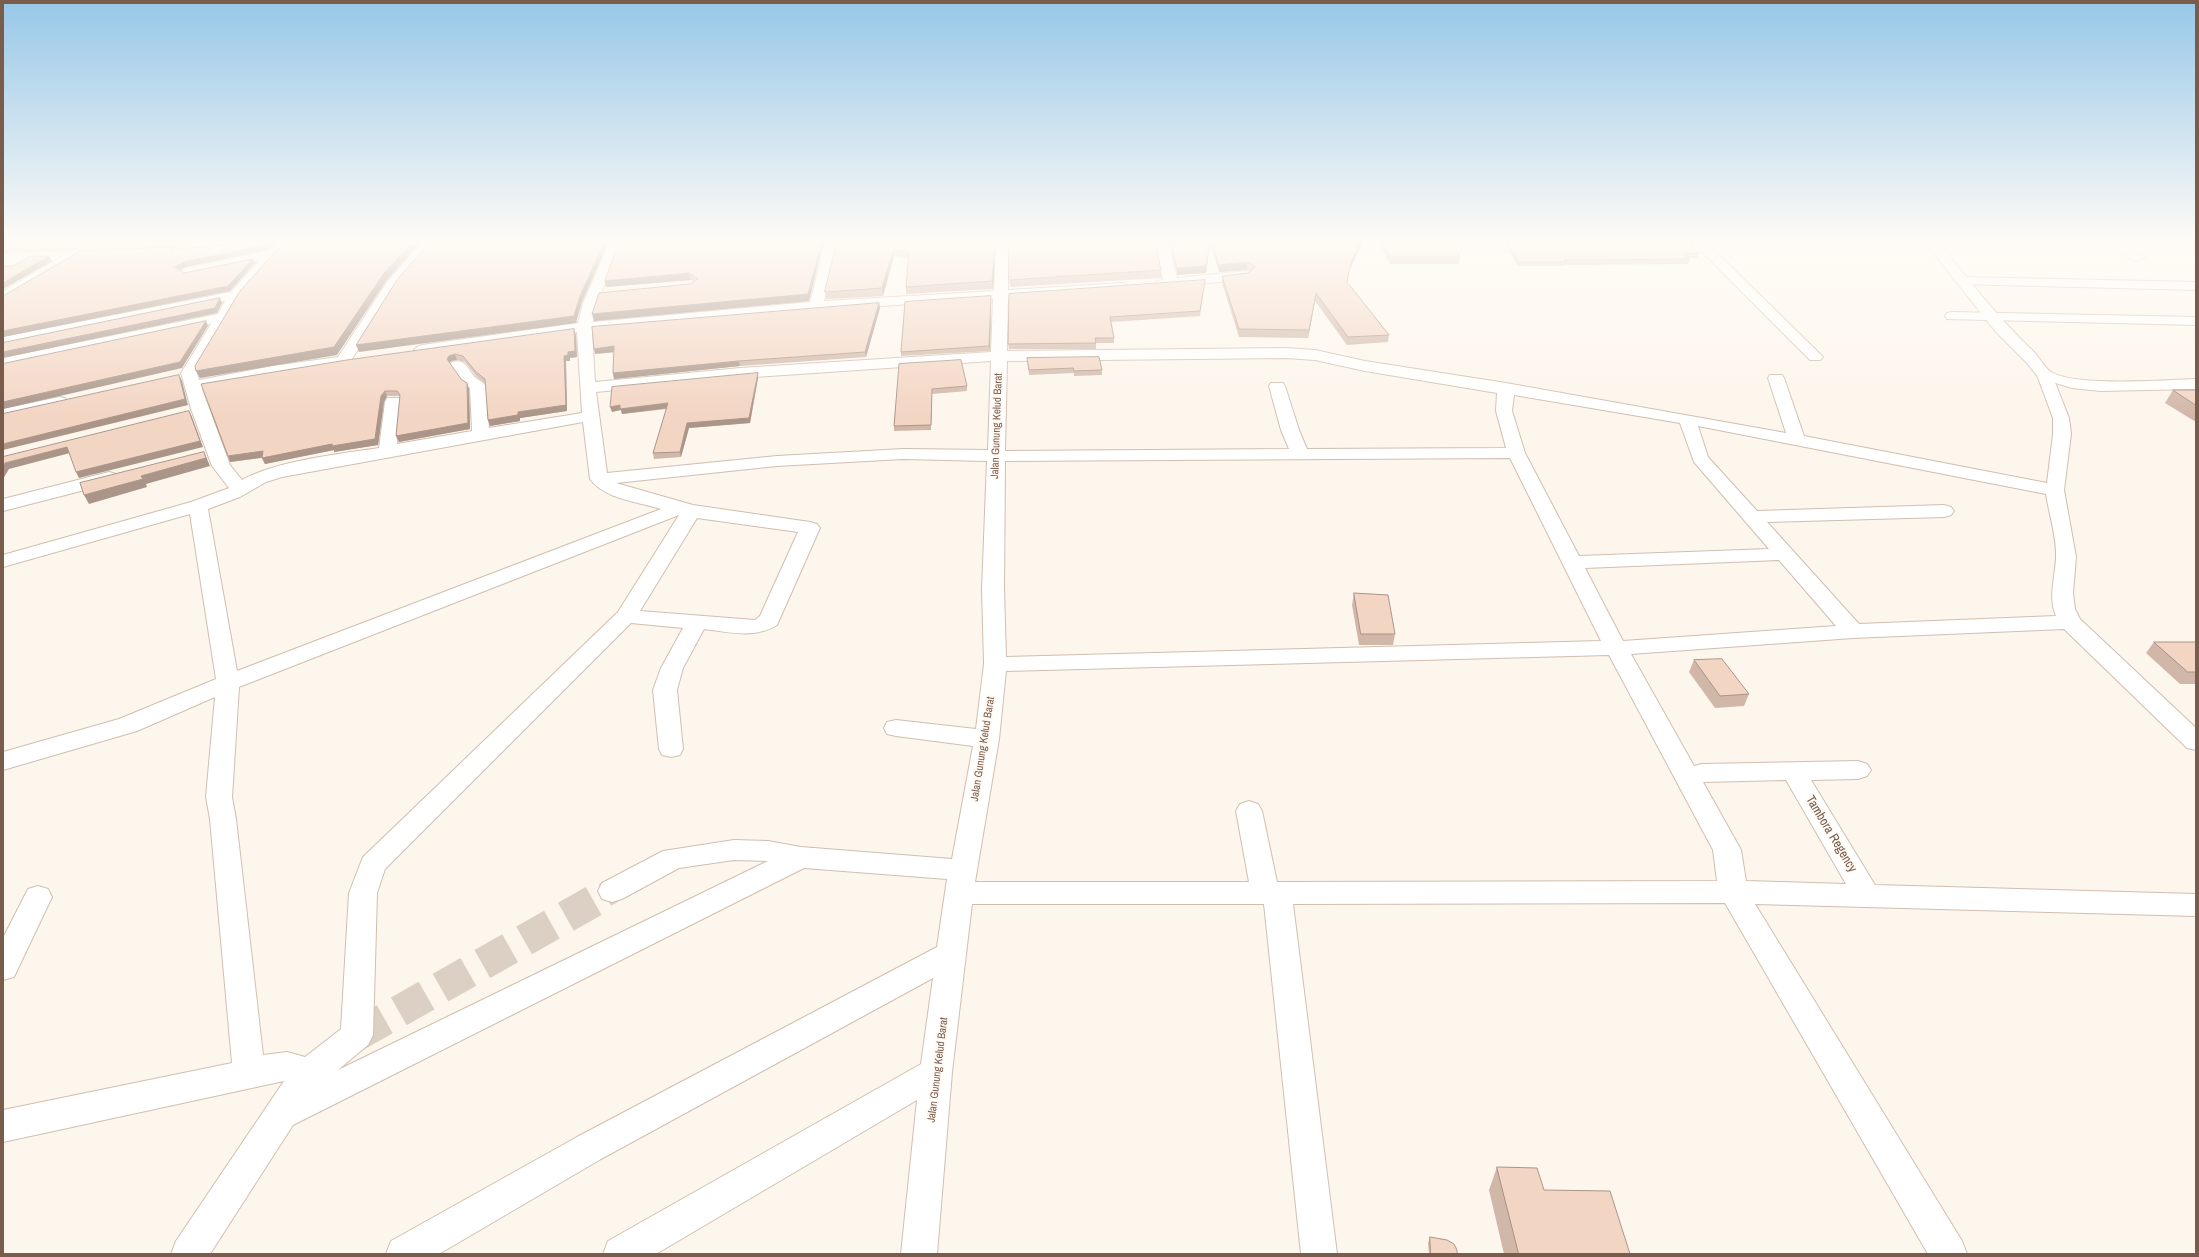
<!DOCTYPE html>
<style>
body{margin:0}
#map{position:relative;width:2199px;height:1257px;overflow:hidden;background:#fdf6ec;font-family:"Archivo Narrow",sans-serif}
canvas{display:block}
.frame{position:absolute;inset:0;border:4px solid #7a5c4d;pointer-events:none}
</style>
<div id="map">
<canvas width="2199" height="1257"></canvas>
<div class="frame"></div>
</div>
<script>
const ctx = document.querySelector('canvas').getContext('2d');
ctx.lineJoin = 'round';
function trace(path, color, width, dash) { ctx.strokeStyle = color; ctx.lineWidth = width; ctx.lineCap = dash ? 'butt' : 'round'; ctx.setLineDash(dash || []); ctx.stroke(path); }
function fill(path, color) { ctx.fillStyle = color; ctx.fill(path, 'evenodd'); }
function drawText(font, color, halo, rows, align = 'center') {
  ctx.font = font + ' "Archivo Narrow",sans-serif'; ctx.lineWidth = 3.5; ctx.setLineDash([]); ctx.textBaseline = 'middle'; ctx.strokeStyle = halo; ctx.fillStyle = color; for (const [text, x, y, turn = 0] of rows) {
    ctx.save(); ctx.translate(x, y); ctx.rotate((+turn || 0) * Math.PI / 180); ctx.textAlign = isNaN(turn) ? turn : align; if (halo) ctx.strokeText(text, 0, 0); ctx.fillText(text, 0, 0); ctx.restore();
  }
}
trace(new Path2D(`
 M 605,895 L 612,891`), '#dcd0c4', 25, [25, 12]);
trace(new Path2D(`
 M 357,1035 L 606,894`), '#dcd0c4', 32, [32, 16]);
const street = new Path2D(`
 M 283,241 L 298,241 L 277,257 L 242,297 L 197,373 L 199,380 L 273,366 L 338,357 L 388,281 L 424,241 L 437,241 L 398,286 L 352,359 L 354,361 L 352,364 L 273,376 L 202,389 L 230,465 L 242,480 C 276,461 339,454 379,448 L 385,402 L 387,398 L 399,398 L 401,402 L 397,444 L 472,431 L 470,388 L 464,384 L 450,365 L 452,362 C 467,358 467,370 476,378 C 480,381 483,382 486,386 L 489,428 L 582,413 L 577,332 L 422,355 L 417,353 L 414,350 L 417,347 L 422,345 L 578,323 L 583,303 L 610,241 L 623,241 L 597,303 L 593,322 L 810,302 L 826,241 L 838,241 L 824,301 L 994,291 L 996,241 L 1008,241 L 1008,290 L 1124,283 L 1131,287 L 1124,291 L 1008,298 L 1007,351 L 1286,348 L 1315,350 L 1365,361 L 1506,383 L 1786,433 L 1768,378 L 1770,375 L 1782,375 L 1784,378 L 1804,436 L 2047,483 L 2053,434 L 2053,418 L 2037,375 L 2039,372 L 2051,372 L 2069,418 L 2071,434 L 2064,490 L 2076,557 L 2073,593 L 2075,609 L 2080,619 L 2196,728 L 2196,750 L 2187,748 L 2064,629 L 1853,638 L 1631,654 L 1694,766 L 1702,764 L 1858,761 L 1867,764 L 1871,770 L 1867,776 L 1858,779 L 1811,780 L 1875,885 L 2196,894 L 2196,916 L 1755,904 L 1962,1241 L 1967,1254 L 1928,1254 L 1725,903 L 1293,904 L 1337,1254 L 1301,1254 L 1264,904 L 972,904 L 952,1072 L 937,1254 L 901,1254 L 917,1100 L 656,1254 L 603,1254 L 608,1241 L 921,1064 L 933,978 L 601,1159 L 439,1254 L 386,1254 L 391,1241 L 577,1137 L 937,947 L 947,879 L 804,868 L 293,1125 L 210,1254 L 171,1254 L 176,1241 L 284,1081 L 3,1142 L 3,1110 L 232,1063 L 210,819 L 206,797 L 215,697 L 137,731 L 3,770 L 3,752 L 119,719 L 216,679 L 190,514 L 3,567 L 3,555 L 191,502 L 229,488 L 212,466 L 191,409 L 181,373 L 211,324 L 3,368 L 3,358 L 218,314 L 225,301 L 3,347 L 3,337 L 231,292 L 259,261 L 186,276 L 179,272 L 186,268 L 268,251 ZM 993,299 L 991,352 L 740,368 L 595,382 L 592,331 L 816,310 ZM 1286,358 L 1315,360 L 1365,371 L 1497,393 L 1496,411 L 1506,448 L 1307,449 L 1299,430 L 1285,386 L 1283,383 L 1271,383 L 1269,386 L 1281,430 L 1289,449 L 1005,451 L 1007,361 ZM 991,361 L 988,450 L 903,449 L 777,456 L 607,473 L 596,392 L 740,378 ZM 1514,395 L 1680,423 L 1694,462 L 1769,549 L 1579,556 L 1525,453 L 1512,411 ZM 583,422 L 590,479 C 604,499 639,502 661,509 L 237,671 L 208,509 L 240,497 L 266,482 L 282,477 ZM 1698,426 L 2046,494 C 2049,514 2057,538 2056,558 C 2055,578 2048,597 2056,616 L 1859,624 L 1767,522 L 1944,517 L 1951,515 L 1954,511 L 1951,507 L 1944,505 L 1757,511 L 1708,457 ZM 1510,458 L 1601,641 L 1006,657 L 1004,589 L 1005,461 ZM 903,459 L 987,461 L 982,589 L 984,664 L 976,729 L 896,720 L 887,722 L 884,728 L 887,734 L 896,736 L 973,746 L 952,859 L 801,847 L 768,841 L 734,840 L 663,851 L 602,883 L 598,891 L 602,899 L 612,902 L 622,899 L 679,868 L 734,860 L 768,861 L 338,1070 L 368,1045 L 373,1035 L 377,893 L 385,869 L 631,623 L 683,628 L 661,668 L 653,690 L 659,749 L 662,755 L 671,757 L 680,755 L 683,749 L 677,690 L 683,668 L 704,629 C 727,632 756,639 777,625 L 820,528 L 817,524 L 810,522 L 693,505 L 616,483 L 777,466 ZM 679,515 L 618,612 L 363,857 L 349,893 L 341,1029 L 305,1057 L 287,1052 L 263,1055 L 236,819 L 232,797 L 239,687 ZM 697,518 L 798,532 L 760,616 L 755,620 L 640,611 ZM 1779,560 L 1836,626 L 1623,641 L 1585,568 ZM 1609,655 L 1713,850 L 1717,881 L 1277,882 L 1262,811 L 1258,804 L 1249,801 L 1240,804 L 1236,811 L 1249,882 L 975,882 L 999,739 L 1006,671 ZM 1786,780 L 1846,884 L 1746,881 L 1741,850 L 1703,782 Z
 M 1155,241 L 1167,241 L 1177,278 L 1247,271 L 1254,275 L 1247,279 L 1162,288 L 1157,287 L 1155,284 L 1157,281 L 1163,280 Z
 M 1691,241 L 1705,241 L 1820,354 L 1823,357 L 1820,360 L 1810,360 Z
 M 2104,241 L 2120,241 L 2145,257 L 2138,261 L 2133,260 Z
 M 76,248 L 83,252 L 81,255 L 3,301 L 3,291 Z
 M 1963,277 L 2196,282 L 2196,290 L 1958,284 L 1956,281 L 1958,278 Z
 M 1952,312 L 2196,317 L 2196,325 L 1947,319 L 1945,316 L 1947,313 Z
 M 59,397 L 65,398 L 67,402 L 65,406 L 3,419 L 3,409 Z
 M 109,472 L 116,474 L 118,478 L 116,482 L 3,511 L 3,499 Z
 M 38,886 L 48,889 L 52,897 L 14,977 L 3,980 L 3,938 L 28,889 Z`);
const secondary = new Path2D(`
 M 1924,241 L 1937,241 C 1969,280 1999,319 2035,353 C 2040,359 2045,368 2051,372 C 2077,387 2164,380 2196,379 L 2196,389 L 2100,391 L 2072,388 L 2039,378 L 2026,362 L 1996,332 Z`);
const highway = new Path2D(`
 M 91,241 L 194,241 L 188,245 L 3,253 L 3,245 Z`);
trace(street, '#d1beb0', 2);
trace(secondary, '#d6c0b0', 2);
trace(highway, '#dad1cd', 2);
fill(street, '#fff');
fill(secondary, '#fff');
fill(highway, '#f7b7a3');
fill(new Path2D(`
 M 620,241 L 809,301 L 594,321 L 690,284 L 694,281 L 691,280 L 606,287 L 605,281 Z
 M 996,241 L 993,289 L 906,294 L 906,287 L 908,258 L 894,256 L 883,296 L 826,299 L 825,292 L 839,246 Z
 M 1169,241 L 1329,241 L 1331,243 L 1331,241 L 1364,241 L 1350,269 L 1347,282 L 1389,335 L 1388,342 L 1347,345 L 1315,301 L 1308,338 L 1239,337 L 1222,283 L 1222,276 L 1248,273 L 1250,271 L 1247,270 L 1219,272 L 1210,244 L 1206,273 L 1177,275 Z
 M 1377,241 L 1459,241 L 1459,245 L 1452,244 L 1460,257 L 1459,264 L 1390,264 Z
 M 1503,241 L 1690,241 L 1694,245 L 1693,248 L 1699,253 L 1698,258 L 1689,258 L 1690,259 L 1688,264 L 1565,265 L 1565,266 L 1518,266 Z
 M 1161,270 L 1161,278 L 1010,287 L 1009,280 Z
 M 1204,285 L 1200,316 L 1111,322 L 1114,338 L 1114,343 L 1096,343 L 1096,349 L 1009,349 L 1008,344 Z
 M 991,296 L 990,351 L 901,356 L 901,352 Z
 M 879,303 L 880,308 L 866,357 L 740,366 L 614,379 L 613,373 L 614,352 L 595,354 Z
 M 576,335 L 577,357 L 570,358 L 570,361 L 566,361 L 567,411 L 520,418 L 520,421 L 490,426 L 488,420 L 486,384 L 477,377 L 465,362 L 457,360 L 451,361 L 449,363 L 461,379 L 467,383 L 469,389 L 470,429 L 399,442 L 396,436 L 400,398 L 399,396 L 387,396 L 384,402 L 378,445 L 334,452 L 334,450 L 265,464 L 262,458 L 230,462 L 201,384 Z
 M 1027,358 L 1102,370 L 1102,375 L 1074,376 L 1074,373 L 1029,375 Z
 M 899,364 L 967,386 L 967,391 L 932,394 L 931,430 L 894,431 L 894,426 Z
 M 758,378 L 750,423 L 689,428 L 681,457 L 654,459 L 653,453 L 667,409 L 622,414 L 621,410 L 612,412 Z
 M 2173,390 L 2196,390 L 2196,422 L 2165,403 Z
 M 1354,593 L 1395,634 L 1393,645 L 1359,645 L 1352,605 Z
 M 2154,642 L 2196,642 L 2196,684 L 2180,684 L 2146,653 Z
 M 1694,660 L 1749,694 L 1744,706 L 1715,708 L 1689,672 Z
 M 1497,1167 L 1544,1190 L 1630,1254 L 1504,1254 L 1489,1190 Z
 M 1430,1237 L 1457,1254 L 1429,1254 L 1428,1243 Z`), '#d1b7a8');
fill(new Path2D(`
 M 271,241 L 274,241 L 275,245 L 267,250 L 186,267 L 178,271 L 175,267 L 184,262 Z
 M 414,241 L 422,241 L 387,280 L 337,355 L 200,378 L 196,371 L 384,273 Z
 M 605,241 L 609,241 L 582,302 L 576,323 L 359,352 L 356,345 L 580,296 Z
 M 822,241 L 824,241 L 809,301 L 594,321 L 592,314 L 808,294 Z
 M 995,241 L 996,241 L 993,289 L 992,281 Z
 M 1210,241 L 1210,244 L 1206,273 L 1177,275 L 1177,268 Z
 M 1361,241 L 1364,241 L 1350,269 L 1346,289 L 1347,282 L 1351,262 Z
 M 173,247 L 175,251 L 169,250 Z
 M 894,249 L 894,256 L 883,296 L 882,288 Z
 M 49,256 L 52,261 L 3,289 L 3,283 Z
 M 253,259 L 255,263 L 230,291 L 3,337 L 3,331 Z
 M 1247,262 L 1247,270 L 1219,272 L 1219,265 Z
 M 689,273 L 691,280 L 606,287 L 605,281 Z
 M 1316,293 L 1315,301 L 1308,338 L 1309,330 Z
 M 991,296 L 991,301 L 990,351 L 989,346 Z
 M 220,298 L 222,303 L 217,313 L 3,358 L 3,352 Z
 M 879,303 L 880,308 L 866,357 L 865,352 Z
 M 206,321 L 208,326 L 182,368 L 3,409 L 3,402 Z
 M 574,329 L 576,335 L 577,357 L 570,358 L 570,361 L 566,361 L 567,411 L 520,418 L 520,421 L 490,426 L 488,420 L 518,412 L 564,356 L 568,352 Z
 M 614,346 L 616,352 L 595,354 L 594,349 Z
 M 455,354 L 457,360 L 451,361 L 448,365 L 447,359 L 449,356 Z
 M 739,361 L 740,366 L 614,379 L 613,373 Z
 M 758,373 L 758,378 L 750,423 L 689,428 L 681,457 L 680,452 L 687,423 Z
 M 179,375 L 182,381 L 188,405 L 3,450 L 3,444 Z
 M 467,383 L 469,389 L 470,429 L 399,442 L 396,436 Z
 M 385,391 L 387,396 L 384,402 L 378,445 L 334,452 L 334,450 L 265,464 L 262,458 L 266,457 L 230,462 L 228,456 L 263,451 L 332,444 L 381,396 Z
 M 668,403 L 669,408 L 622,414 L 621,410 L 612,412 L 610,407 L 620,405 Z
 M 189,411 L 192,417 L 203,447 L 79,478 L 76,472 Z
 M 67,447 L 70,453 L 9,469 L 3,479 L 3,467 L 5,463 Z
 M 204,452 L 210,466 L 146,484 L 147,487 L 89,504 L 84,495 L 141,476 Z`), '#aa9588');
const building = new Path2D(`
 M 243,241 L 271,241 L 266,245 L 184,262 L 175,267 L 184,273 L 253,259 L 228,286 L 3,331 L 3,296 L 80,251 L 173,247 L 169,250 L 240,243 Z
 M 289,241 L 414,241 L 384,273 L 334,347 L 196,371 L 195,366 L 240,291 L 275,252 Z
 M 431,241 L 605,241 L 580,296 L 574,316 L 356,345 L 397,280 Z
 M 620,241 L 822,241 L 808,294 L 592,314 L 599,293 L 690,284 L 698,279 L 689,273 L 605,281 Z
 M 837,241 L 839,246 L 842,241 L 995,241 L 992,281 L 906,287 L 909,252 L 894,249 L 882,288 L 825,292 Z
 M 1009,241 L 1155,241 L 1161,270 L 1009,280 Z
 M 1171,241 L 1210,241 L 1206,266 L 1177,268 Z
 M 1212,241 L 1329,241 L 1333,245 L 1333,241 L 1361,241 L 1351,262 L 1347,282 L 1389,335 L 1348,337 L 1316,293 L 1309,330 L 1239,329 L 1222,276 L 1248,273 L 1256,267 L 1247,262 L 1219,265 Z
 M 1382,241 L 1450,241 L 1460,257 L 1391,257 Z
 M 1506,241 L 1690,241 L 1694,245 L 1690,246 L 1699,253 L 1683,254 L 1690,259 L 1564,260 L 1566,262 L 1519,262 Z
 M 30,256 L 49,256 L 3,283 L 3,266 L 13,266 Z
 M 1205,280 L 1200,311 L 1110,317 L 1114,338 L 1095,338 L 1096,343 L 1008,344 L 1009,294 Z
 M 991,296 L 989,346 L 901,352 L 905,302 Z
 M 220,298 L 215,308 L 3,352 L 3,343 Z
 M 879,303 L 865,352 L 739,361 L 613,373 L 614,346 L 594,349 L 592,327 Z
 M 206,321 L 180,362 L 3,402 L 3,364 Z
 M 574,329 L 575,351 L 568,352 L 568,355 L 564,356 L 566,405 L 518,412 L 518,415 L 488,420 L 485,379 L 475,371 L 463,356 L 455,354 L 449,356 L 447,359 L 461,379 L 467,383 L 468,423 L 396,436 L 400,395 L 397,391 L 385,391 L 381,396 L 375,439 L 332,446 L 332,444 L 262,458 L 263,451 L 228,456 L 201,384 L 347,360 Z
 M 1099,357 L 1102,370 L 1074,371 L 1073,368 L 1029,370 L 1027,358 Z
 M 961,360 L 967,386 L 932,389 L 931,425 L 894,426 L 899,364 Z
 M 758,373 L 749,418 L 687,423 L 680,452 L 653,453 L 668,403 L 620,409 L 620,405 L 610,407 L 612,387 Z
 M 179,375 L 185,399 L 3,444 L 3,414 Z
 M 2173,390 L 2196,390 L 2196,405 Z
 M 189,411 L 200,441 L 76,472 L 67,447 L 5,463 L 3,467 L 3,457 Z
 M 204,452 L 206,458 L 141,476 L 143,479 L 84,495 L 80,483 Z
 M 1354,593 L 1388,595 L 1395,634 L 1361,634 Z
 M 2154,642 L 2196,642 L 2196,672 L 2188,672 Z
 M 1722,659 L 1749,694 L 1720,696 L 1694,660 Z
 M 1497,1167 L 1537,1168 L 1544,1190 L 1610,1191 L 1630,1254 L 1519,1254 Z
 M 1430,1237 L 1447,1240 L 1454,1244 L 1457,1250 L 1457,1254 L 1431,1254 Z`);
fill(building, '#f3d5c3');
trace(building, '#aa9588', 1);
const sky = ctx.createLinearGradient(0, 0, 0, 417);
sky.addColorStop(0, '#97c7e8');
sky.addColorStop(0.58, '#fefbf6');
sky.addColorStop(1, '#fefbf600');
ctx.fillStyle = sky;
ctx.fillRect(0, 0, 2199, 417);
drawText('11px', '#7a5c4d', '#fffaf3', [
 ["Jalan Gunung Kelud Barat",997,426,-88],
 ["Jalan Gunung Kelud Barat",983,749,-81],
 ["Jalan Gunung Kelud Barat",938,1070,-83]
]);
drawText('13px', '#7a5c4d', '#fffaf3', [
 ["Tambora Regency",1831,834,59]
]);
</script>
